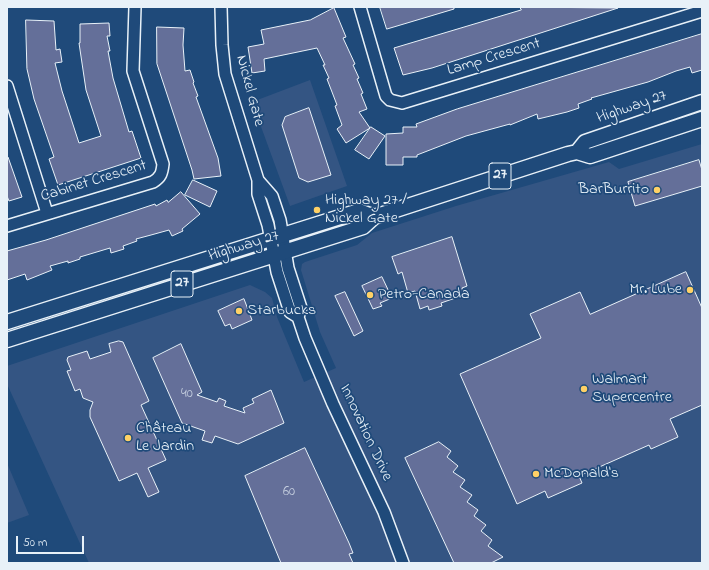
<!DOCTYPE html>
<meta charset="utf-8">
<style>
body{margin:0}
#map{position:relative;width:709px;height:570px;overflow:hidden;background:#1f4a7a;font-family:"Indie Flower",sans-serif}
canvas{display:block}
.frame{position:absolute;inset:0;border:8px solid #e8f1f8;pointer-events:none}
.scale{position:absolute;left:16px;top:536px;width:68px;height:18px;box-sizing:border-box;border:2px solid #e8f1f8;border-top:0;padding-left:5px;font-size:12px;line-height:14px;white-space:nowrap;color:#e8f1f8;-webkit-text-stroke:3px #1f4a7a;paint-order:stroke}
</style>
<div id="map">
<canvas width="709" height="570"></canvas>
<div class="frame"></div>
<div class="scale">50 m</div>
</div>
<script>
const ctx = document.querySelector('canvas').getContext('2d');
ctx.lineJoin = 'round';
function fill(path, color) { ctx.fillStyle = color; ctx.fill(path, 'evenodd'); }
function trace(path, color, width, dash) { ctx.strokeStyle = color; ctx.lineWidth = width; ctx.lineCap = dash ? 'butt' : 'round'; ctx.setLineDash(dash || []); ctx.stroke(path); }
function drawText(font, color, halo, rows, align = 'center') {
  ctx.font = font + ' "Indie Flower",sans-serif'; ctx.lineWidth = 3.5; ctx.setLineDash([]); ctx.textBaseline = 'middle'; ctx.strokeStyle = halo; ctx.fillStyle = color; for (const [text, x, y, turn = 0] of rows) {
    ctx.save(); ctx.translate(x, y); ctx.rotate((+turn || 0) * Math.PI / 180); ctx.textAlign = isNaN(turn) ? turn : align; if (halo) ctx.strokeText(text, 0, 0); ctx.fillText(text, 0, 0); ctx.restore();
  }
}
fill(new Path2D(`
 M 310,80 L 347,186 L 290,206 L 252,102 Z
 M 702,144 L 702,563 L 89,563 L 7,384 L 7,366 L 250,285 L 265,292 L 272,298 L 277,317 L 304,382 L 336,368 L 320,332 L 301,270 L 302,264 L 305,262 L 357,245 L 372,233 L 456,206 L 609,162 L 619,169 Z
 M 7,463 L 29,515 L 7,523 Z`), '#345583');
const building = new Path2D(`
 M 380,7 L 454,7 L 454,9 L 387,29 Z
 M 520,7 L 618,8 L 432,68 L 403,75 L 394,48 L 521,10 Z
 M 334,8 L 346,37 L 343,38 L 355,64 L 353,65 L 359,78 L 357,79 L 363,93 L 361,94 L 367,109 L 359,112 L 370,128 L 346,143 L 337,129 L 342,125 L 335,106 L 337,105 L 327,79 L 329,78 L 323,65 L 325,65 L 317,48 L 264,59 L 265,71 L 252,73 L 248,47 L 264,44 L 261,30 L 310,20 Z
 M 26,20 L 54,21 L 56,50 L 60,49 L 62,62 L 55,63 L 62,91 L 79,143 L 101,136 L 86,90 L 79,43 L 80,43 L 80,24 L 109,23 L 110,36 L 107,36 L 110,51 L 108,51 L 113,78 L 129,132 L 132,131 L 141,158 L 58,185 L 49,159 L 54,157 L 34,99 L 27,69 Z
 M 157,27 L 184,28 L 183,45 L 185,71 L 190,70 L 194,82 L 193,83 L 198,96 L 196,97 L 218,158 L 221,176 L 194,179 L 192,170 L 157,64 Z
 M 702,34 L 702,70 L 692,73 L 690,67 L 676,71 L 648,82 L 591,98 L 592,99 L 578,104 L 579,108 L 567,112 L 538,119 L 537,114 L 510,125 L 510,124 L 466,136 L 417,155 L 417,157 L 403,157 L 403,165 L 386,165 L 386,134 L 403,133 L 403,127 L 417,127 L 416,124 L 457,109 Z
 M 309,108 L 331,175 L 308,182 L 299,178 L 282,125 L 285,117 Z
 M 371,127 L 385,136 L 369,159 L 355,150 Z
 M 7,157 L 8,157 L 22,197 L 9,201 L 7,196 Z
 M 699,160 L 702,170 L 702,186 L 635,206 L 628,182 Z
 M 193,180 L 217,191 L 210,207 L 185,195 Z
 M 181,192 L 200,214 L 182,229 L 183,231 L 172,236 L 169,230 L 151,235 L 136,239 L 137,241 L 123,246 L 124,249 L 111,253 L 110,248 L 80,257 L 80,259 L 68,263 L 68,261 L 50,266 L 52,270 L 27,280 L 25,274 L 7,280 L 7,251 L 46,240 L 155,204 L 156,206 L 167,200 L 168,202 Z
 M 452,237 L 467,286 L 462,288 L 464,295 L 441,303 L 442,306 L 429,310 L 428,306 L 420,309 L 415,291 L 408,293 L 402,272 L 398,274 L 392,257 Z
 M 686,272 L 702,308 L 702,405 L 670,419 L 678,437 L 651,449 L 649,445 L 579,476 L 582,483 L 548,498 L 545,491 L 517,504 L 460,374 L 541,338 L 530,314 L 580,292 L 590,314 Z
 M 382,277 L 392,298 L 380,303 L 382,306 L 373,309 L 362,286 Z
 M 345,292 L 363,331 L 354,336 L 335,296 Z
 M 244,299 L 252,320 L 232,329 L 230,324 L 225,326 L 218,311 Z
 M 119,341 L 123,342 L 149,401 L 141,405 L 166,460 L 148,468 L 159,492 L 148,497 L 137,473 L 119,481 L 90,417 L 90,410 L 93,402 L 83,398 L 80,389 L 75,391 L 67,371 L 71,370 L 67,360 L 68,357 L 87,351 L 90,359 L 111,352 L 109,344 Z
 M 181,344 L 202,392 L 197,395 L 217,402 L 219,398 L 226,401 L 224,406 L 245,413 L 243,408 L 254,403 L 252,399 L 271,390 L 284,423 L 238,444 L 215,436 L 212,443 L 202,440 L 205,431 L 182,423 L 153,358 Z
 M 439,442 L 451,451 L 447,457 L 458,466 L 453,472 L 465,480 L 460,487 L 472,495 L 467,502 L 478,510 L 474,516 L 486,525 L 481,531 L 492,540 L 488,546 L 503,557 L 491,563 L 454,563 L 405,458 Z
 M 305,448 L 349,543 L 353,553 L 349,554 L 353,563 L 281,563 L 245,476 Z`);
fill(building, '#646f99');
trace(building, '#e8f1f8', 1);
const minor = new Path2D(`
 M 221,7 L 222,45 L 225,74 L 258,180 L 258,194 L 268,225 L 277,272 L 290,312 L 298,317
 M 360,7 L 386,96 L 390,100 L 402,103 L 702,11
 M 7,86 L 47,213
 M 258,180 L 272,196 L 280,220 L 288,268 L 301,308 L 298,317 L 305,338 L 333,404 L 384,512 L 403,563
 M 7,226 L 153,182 C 161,177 162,173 163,164 L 133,71 L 135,7`);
const major = new Path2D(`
 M 577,152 L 585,142 L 702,102
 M 7,322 L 359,211 L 374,217
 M 7,340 L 363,227 L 374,217 L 568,154 L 577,152 L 590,156 L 702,119`);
trace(minor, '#e8f1f8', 14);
trace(major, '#e8f1f8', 17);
trace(minor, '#1f4a7a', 11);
trace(major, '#1f4a7a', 14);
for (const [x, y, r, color] of [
 [657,190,4,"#ffd166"],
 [317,210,4,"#ffd166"],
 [690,290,4,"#ffd166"],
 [370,295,4,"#ffd166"],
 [239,311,4,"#ffd166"],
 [584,389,4,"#ffd166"],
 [128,438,4,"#ffd166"],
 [536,474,4,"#ffd166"]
]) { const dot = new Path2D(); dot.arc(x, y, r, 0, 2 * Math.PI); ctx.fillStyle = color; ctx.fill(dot); trace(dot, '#1f4a7a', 1.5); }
drawText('14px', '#c7d0e0', null, [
 ["40",187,395],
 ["60",289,493]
]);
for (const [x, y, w] of [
 [500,176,22],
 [182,284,22]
]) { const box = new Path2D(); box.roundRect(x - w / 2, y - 13, w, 26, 3); ctx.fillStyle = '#1f4a7a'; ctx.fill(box); trace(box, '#e8f1f8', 1); }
drawText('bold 15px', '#e8f1f8', null, [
 ["27",500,176],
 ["27",182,284]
]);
drawText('16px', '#e8f1f8', '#1f4a7a', [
 ["Lamp Crescent",494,58,-17],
 ["Nickel Gate",249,91,75],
 ["Highway 27",632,108,-19],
 ["Cabinet Crescent",94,182,-17],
 ["Highway 27",244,247,-17],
 ["Innovation Drive",365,433,65]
]);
drawText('16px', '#e8f1f8', '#1f4a7a', [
 ["BarBurrito",649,190,"right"],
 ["Highway 27 /",325,201],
 ["Nickel Gate",325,219],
 ["Mr. Lube",682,290,"right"],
 ["Petro-Canada",378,295],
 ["Starbucks",247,311],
 ["Walmart",592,380],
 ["Supercentre",592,398],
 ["Château",136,429],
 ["Le Jardin",136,447],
 ["McDonald's",544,474]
], 'left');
</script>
